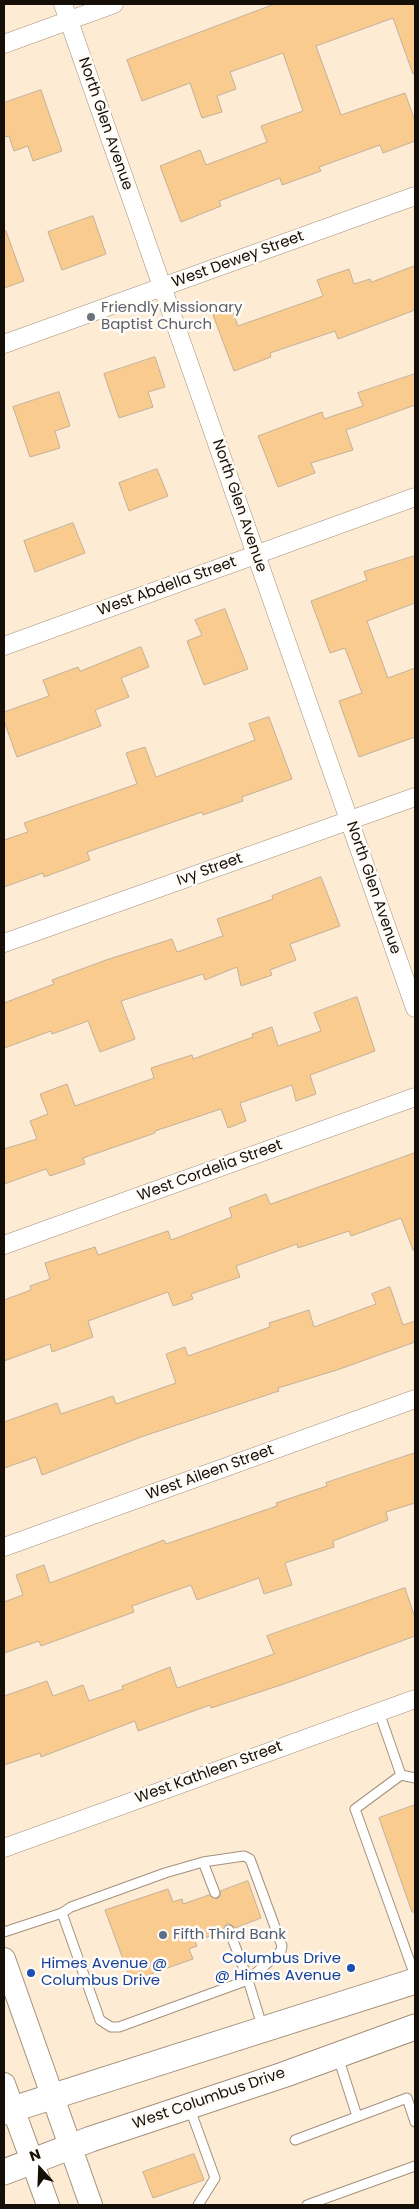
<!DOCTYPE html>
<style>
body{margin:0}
#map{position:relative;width:419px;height:2209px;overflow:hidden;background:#feebd3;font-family:Poppins,sans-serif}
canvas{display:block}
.frame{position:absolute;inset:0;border:5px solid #160f07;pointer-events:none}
.north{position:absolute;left:15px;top:2144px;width:50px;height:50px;-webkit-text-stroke:4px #fffbf6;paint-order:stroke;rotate:340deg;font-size:14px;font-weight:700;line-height:20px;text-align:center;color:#160f07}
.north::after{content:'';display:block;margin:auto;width:18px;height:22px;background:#160f07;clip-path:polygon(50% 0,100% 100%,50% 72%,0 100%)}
</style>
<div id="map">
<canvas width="419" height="2209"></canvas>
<div class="frame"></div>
<div class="north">N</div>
</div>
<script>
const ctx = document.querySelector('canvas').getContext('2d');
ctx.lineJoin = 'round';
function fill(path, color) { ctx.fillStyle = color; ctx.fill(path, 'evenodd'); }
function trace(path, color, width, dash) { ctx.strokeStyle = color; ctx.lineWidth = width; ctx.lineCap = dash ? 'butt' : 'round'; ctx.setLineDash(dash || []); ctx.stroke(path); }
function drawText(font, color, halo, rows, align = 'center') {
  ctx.font = font + ' Poppins,sans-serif'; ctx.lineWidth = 5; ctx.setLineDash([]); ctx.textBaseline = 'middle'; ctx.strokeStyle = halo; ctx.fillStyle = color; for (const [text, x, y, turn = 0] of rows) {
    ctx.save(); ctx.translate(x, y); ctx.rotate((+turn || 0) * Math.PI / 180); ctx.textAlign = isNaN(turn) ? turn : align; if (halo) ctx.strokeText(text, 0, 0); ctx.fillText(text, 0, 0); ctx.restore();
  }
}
const building = new Path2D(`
 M 275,4 L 415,4 L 415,73 L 413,74 L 393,18 L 316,46 L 341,115 L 405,93 L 415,121 L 415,141 L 383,153 L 380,145 L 319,167 L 321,171 L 282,185 L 280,178 L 219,201 L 221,206 L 181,222 L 160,166 L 200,150 L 206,165 L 267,142 L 261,126 L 303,111 L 283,53 L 230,72 L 236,89 L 217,96 L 222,112 L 202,118 L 190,83 L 142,101 L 127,60 Z
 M 41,90 L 62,151 L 33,161 L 28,146 L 14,151 L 9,136 L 4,137 L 4,103 Z
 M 93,216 L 106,254 L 62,270 L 48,232 Z
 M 6,231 L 24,281 L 4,288 L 4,232 Z
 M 415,266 L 415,310 L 338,339 L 335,331 L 270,353 L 271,357 L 234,371 L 213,315 L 231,308 L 238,326 L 323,296 L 317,280 L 349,269 L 354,284 L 370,279 L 371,282 Z
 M 155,357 L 165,387 L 148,392 L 153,407 L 119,418 L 104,374 Z
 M 415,374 L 415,405 L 346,430 L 353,450 L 311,463 L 315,473 L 278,487 L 258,436 L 322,412 L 324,419 L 363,406 L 358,393 Z
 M 59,392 L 70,426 L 55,431 L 60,448 L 30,457 L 13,407 Z
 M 157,469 L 168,496 L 129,511 L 119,483 Z
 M 73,523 L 85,553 L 35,572 L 24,541 Z
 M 415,556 L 415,603 L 367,621 L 388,678 L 415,668 L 415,737 L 359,757 L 339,701 L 362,693 L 345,648 L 330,653 L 311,601 L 367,580 L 364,572 Z
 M 225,609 L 248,669 L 204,685 L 187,641 L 202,635 L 195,620 Z
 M 141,647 L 149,667 L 121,678 L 129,697 L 95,710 L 101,726 L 17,757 L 4,721 L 4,712 L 49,696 L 43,680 L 78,667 L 80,671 Z
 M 269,717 L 292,779 L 242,797 L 243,801 L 203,815 L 202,812 L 87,852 L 90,860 L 44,877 L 43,873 L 4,887 L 4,840 L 28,832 L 24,823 L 137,784 L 126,753 L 145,747 L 156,777 L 255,740 L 249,724 Z
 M 321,877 L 340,926 L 290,944 L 296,960 L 270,970 L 272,975 L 241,986 L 237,967 L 205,980 L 203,974 L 121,1001 L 135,1039 L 100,1052 L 88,1021 L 52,1034 L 51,1031 L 4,1048 L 4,1003 L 54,984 L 52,980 L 106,960 L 172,939 L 177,952 L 223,936 L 217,919 L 273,899 L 272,896 Z
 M 357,997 L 375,1051 L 310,1075 L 316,1094 L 296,1101 L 292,1085 L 240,1103 L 246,1121 L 228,1128 L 221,1109 L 155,1131 L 155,1133 L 83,1158 L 85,1164 L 50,1176 L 46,1169 L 4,1184 L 4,1149 L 37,1139 L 30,1121 L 48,1114 L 40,1094 L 67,1084 L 75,1106 L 154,1078 L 151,1068 L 192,1055 L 193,1059 L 253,1037 L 252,1034 L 272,1027 L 278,1046 L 321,1031 L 314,1013 Z
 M 415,1153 L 415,1250 L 413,1250 L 401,1218 L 351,1236 L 349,1231 L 298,1248 L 297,1244 L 236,1266 L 240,1277 L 191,1294 L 193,1299 L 173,1306 L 168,1292 L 88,1321 L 93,1337 L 52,1352 L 50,1344 L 4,1361 L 4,1300 L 31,1290 L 30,1286 L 50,1279 L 45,1263 L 95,1247 L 98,1255 L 168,1231 L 171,1240 L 232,1217 L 229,1208 L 266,1194 L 270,1204 Z
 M 390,1287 L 403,1325 L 415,1321 L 415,1342 L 337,1370 L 278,1388 L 279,1391 L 141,1437 L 42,1475 L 36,1457 L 4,1468 L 4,1422 L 57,1403 L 61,1414 L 113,1396 L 116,1404 L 176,1383 L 166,1354 L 185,1347 L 188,1356 L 270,1327 L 269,1323 L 309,1310 L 314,1327 L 376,1304 L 372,1294 Z
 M 415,1453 L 415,1503 L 386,1512 L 388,1520 L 333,1541 L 334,1547 L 285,1563 L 292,1585 L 264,1594 L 259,1578 L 197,1600 L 191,1585 L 132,1606 L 134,1612 L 41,1646 L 39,1641 L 4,1653 L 4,1602 L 23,1595 L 16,1575 L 44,1565 L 50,1583 L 164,1540 L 166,1544 L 277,1506 L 276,1503 L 327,1486 L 326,1483 Z
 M 405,1588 L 415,1618 L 415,1636 L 284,1684 L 211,1708 L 210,1705 L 138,1731 L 135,1721 L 41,1757 L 40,1753 L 4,1765 L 4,1696 L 47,1681 L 53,1696 L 83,1685 L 89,1701 L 123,1689 L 122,1686 L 170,1667 L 177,1688 L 274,1654 L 267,1636 Z
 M 415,1805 L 415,1912 L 412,1912 L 379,1818 Z
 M 248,1881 L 261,1918 L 235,1928 L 230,1924 L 226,1924 L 223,1932 L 195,1941 L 197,1946 L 189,1949 L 193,1959 L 131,1981 L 105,1910 L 168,1889 L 173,1902 L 182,1899 L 183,1904 L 209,1895 L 217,1899 L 220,1896 L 221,1891 Z
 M 194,2154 L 204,2180 L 153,2198 L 143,2172 Z`);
fill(building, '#f9cb8f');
trace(building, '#c2b099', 1);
const service = new Path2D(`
 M 379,1712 L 401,1775
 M 415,1778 L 401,1775 L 355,1809 L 415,1976
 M 203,1862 L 244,1856 L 250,1859 L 282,1946 L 281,1951 L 248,1980 L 229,1930
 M 62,1913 L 71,1907 L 165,1873 L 203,1862 L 215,1893
 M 4,1932 L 62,1913 L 100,2020 L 111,2027 L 119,2027 L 248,1980 L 263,2029
 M 338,2057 L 357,2116
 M 190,2109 L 215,2178 L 198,2205
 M 295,2140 L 407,2098 L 415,2122
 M 307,2205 L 415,2166`);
const minor = new Path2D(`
 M 63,4 L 415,1008
 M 4,44 L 114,4
 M 4,344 L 415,196
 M 4,646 L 415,497
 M 4,943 L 415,797
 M 4,1245 L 415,1097
 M 4,1547 L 415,1399
 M 4,1848 L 415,1699`);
const tertiary = new Path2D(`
 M 4,1959 L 91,2205
 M 4,2084 L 48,2205`);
const secondary = new Path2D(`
 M 4,2112 L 415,1981
 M 4,2172 L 91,2139 L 283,2075 L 415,2027`);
trace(service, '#a3917b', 11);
trace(minor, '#a3917b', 19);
trace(tertiary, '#a3917b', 24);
trace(secondary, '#a3917b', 27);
trace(service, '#fff', 9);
trace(minor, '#fff', 18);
trace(tertiary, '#fff', 22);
trace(secondary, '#fff', 25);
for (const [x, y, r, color] of [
 [91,317,5,"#6b7280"],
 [163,1935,5,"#5c6f8a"],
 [351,1968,5,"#1a4fb4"],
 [31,1973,5,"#1a4fb4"]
]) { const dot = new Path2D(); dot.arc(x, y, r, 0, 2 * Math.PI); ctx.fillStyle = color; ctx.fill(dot); trace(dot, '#fffbf6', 2); }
drawText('15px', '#160f07', '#fffbf6', [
 ["North Glen Avenue",105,124,71],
 ["West Dewey Street",238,260,-20],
 ["North Glen Avenue",239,506,71],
 ["West Abdella Street",167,587,-20],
 ["Ivy Street",210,870,-20],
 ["North Glen Avenue",373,888,71],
 ["West Cordelia Street",210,1171,-20],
 ["West Aileen Street",210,1473,-20],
 ["West Kathleen Street",209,1773,-20],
 ["West Columbus Drive",209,2099,-19]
]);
drawText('15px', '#5b616d', '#fffbf6', [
 ["Friendly Missionary",101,308],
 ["Baptist Church",101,325]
], 'left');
drawText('15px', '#4e5e75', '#fffbf6', [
 ["Fifth Third Bank",173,1935]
], 'left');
drawText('15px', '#164399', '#fffbf6', [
 ["Columbus Drive",341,1959],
 ["@ Himes Avenue",341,1976],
 ["Himes Avenue @",41,1964,"left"],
 ["Columbus Drive",41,1981,"left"]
], 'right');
</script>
